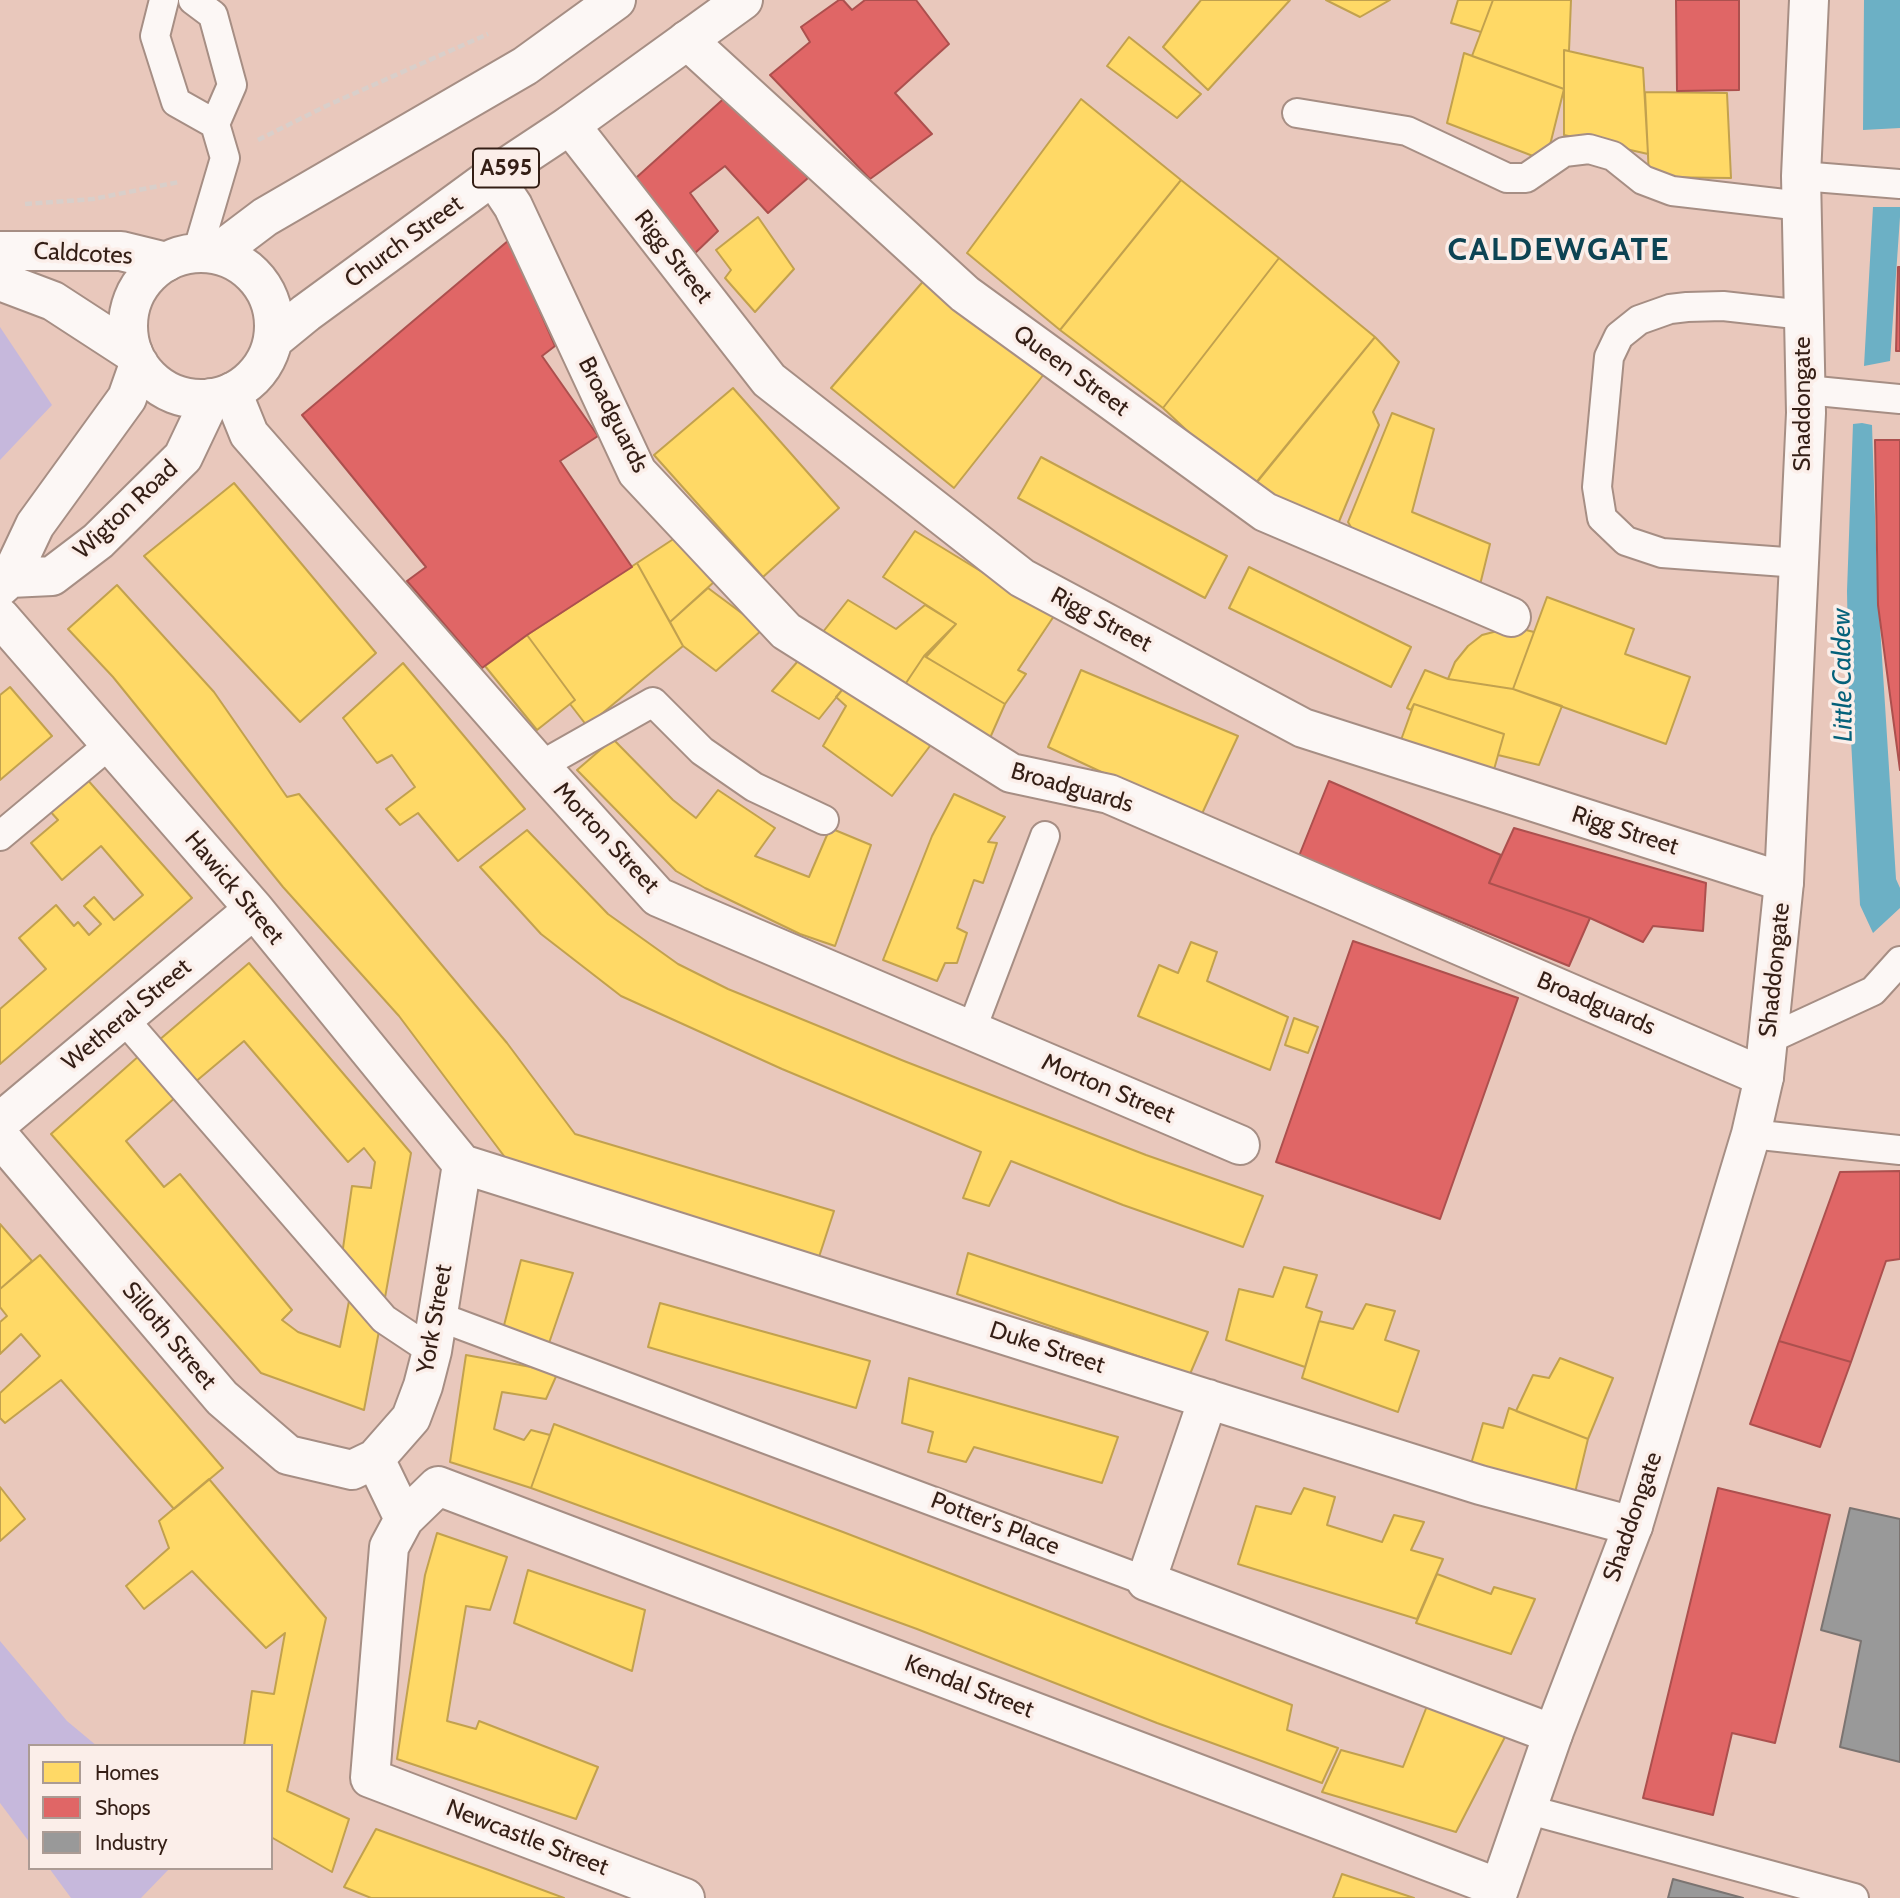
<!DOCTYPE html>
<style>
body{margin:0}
#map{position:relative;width:1900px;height:1898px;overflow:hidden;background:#e9c8bc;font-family:Cabin,sans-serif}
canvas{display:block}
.legend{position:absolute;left:28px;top:1744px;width:245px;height:126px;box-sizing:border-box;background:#fbeee9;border:2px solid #ab9b94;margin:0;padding:9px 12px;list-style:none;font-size:21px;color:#341e15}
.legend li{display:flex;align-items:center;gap:14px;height:35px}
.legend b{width:35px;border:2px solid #ab9b94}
</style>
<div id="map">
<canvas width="1900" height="1898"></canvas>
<ul class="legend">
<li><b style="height:19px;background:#ffd966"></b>Homes</li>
<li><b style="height:19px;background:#e06666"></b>Shops</li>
<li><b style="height:19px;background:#999"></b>Industry</li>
</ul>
</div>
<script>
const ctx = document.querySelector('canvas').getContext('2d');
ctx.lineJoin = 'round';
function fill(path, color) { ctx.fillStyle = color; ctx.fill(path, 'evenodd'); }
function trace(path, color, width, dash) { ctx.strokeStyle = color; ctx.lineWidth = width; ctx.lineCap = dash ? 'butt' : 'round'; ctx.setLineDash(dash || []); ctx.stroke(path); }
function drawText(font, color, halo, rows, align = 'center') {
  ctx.font = font + ' Cabin,sans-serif'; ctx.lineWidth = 7; ctx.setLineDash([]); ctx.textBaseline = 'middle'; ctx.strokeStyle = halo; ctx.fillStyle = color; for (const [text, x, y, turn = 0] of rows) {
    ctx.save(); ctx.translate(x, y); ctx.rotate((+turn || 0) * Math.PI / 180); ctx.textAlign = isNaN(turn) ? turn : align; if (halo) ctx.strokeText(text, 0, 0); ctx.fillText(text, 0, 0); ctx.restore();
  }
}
fill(new Path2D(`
 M 0,327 L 52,405 L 0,460 Z
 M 0,1641 L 67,1721 L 97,1746 L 30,1746 L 30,1843 L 0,1803 Z
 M 49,1868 L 170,1868 L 141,1898 L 71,1898 Z`), '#c6b8dc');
fill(new Path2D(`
 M 1864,0 L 1900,0 L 1900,128 L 1863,130 Z
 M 1873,207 L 1900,207 L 1900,217 L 1890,361 L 1864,366 Z
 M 1862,423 L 1872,425 L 1877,578 L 1896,879 L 1900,888 L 1900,908 L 1873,933 L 1860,905 L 1849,703 L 1847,591 L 1853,424 Z`), '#6cb0c5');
const homes = new Path2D(`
 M 1201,0 L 1290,0 L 1208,90 L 1163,47 Z
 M 1326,0 L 1390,0 L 1360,17 Z
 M 1458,0 L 1493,0 L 1481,32 L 1451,23 Z
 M 1493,0 L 1571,0 L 1569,51 L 1564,50 L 1564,89 L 1472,56 Z
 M 1129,37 L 1201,94 L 1177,118 L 1107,66 Z
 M 1564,50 L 1643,68 L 1648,154 L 1564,135 Z
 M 1464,53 L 1564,89 L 1546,161 L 1447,123 Z
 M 1645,92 L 1727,93 L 1731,178 L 1649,177 Z
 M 1081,99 L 1181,180 L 1060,330 L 967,253 Z
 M 1181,180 L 1279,258 L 1163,408 L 1060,330 Z
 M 758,217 L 794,269 L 755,312 L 725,278 L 731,270 L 716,250 Z
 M 1279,258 L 1375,337 L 1250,490 L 1163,408 Z
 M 926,278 L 1044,374 L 954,488 L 831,388 Z
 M 1375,337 L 1399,362 L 1373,412 L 1379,425 L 1333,536 L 1253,487 Z
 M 733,388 L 839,508 L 763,577 L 654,455 Z
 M 1392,413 L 1434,429 L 1412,512 L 1490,544 L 1478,593 L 1358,539 L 1348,522 Z
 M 1041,457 L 1227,556 L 1205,598 L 1018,498 Z
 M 234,483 L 376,653 L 300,722 L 144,556 Z
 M 915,531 L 1054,616 L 1018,670 L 1026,674 L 1005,704 L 926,657 L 956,624 L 883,577 Z
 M 678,536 L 715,581 L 670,622 L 637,563 Z
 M 637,563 L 683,646 L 587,726 L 570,704 L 575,700 L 527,635 Z
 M 1249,567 L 1411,647 L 1391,687 L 1229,608 Z
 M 117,585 L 214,692 L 287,797 L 299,794 L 507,1043 L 575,1134 L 834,1211 L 818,1260 L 513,1168 L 399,1016 L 283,887 L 113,677 L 68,629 Z
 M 708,588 L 763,629 L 716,671 L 683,646 L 670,622 Z
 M 1547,597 L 1634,629 L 1625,654 L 1690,677 L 1666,744 L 1513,689 Z
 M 848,600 L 896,629 L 925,605 L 956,624 L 924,656 L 900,692 L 819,637 Z
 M 1505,629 L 1522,629 L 1534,632 L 1513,689 L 1448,679 L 1455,662 L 1468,646 L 1482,635 Z
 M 527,635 L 575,700 L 537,730 L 485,666 Z
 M 804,654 L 847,684 L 819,719 L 772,691 Z
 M 924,656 L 1005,704 L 986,747 L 900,692 Z
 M 403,663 L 525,809 L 458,861 L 418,813 L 400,825 L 386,809 L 415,787 L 392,755 L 377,763 L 343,718 Z
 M 1081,670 L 1238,736 L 1200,818 L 1048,747 Z
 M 1425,670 L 1448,679 L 1513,689 L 1562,706 L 1539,765 L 1498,755 L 1504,734 L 1414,704 L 1411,710 L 1407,708 Z
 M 847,684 L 933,742 L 892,796 L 823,746 L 846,706 L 836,697 Z
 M 10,687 L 52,736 L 0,780 L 0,695 Z
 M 1414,704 L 1504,734 L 1493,773 L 1401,740 Z
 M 613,739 L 673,800 L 696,818 L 718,790 L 775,828 L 755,856 L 809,877 L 830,828 L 871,845 L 835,946 L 800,934 L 705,888 L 676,871 L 577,770 Z
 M 86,778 L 192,898 L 0,1064 L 0,1009 L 46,969 L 19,938 L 56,905 L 74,926 L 78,922 L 89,935 L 101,924 L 84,906 L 94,897 L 114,920 L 143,895 L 101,846 L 62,880 L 31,843 L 58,820 L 49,810 Z
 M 954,794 L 1005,817 L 988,842 L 997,843 L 983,883 L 974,880 L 957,928 L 967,933 L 957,963 L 945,963 L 937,981 L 883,960 L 932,836 Z
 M 527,830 L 608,914 L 678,964 L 728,989 L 904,1061 L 1146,1155 L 1263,1196 L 1243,1247 L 1123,1205 L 1011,1161 L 989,1206 L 963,1198 L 981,1152 L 782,1069 L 621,996 L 541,934 L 480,867 Z
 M 1191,942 L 1217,952 L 1207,981 L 1288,1017 L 1270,1070 L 1138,1016 L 1159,965 L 1178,973 Z
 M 249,963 L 411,1153 L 384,1303 L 342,1255 L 352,1186 L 371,1188 L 375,1162 L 364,1148 L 348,1162 L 244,1041 L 194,1083 L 158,1041 Z
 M 1294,1018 L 1318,1027 L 1308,1053 L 1285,1045 Z
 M 140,1055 L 177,1096 L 126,1141 L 164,1187 L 180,1174 L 292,1310 L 282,1320 L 298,1332 L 340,1347 L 350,1296 L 379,1331 L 364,1410 L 261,1373 L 51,1134 Z
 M 0,1224 L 32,1261 L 0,1289 Z
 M 968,1253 L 1208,1332 L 1190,1374 L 957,1294 Z
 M 40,1255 L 223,1468 L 174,1509 L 61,1380 L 5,1423 L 0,1418 L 0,1393 L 40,1356 L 21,1334 L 0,1354 L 0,1322 L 7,1316 L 0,1307 L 0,1289 Z
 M 521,1260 L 573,1273 L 547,1349 L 502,1333 Z
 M 1284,1267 L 1317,1275 L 1306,1307 L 1322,1312 L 1305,1367 L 1226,1340 L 1239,1289 L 1273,1297 Z
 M 660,1303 L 870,1361 L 856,1408 L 648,1347 Z
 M 1366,1304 L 1395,1311 L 1385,1340 L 1419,1351 L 1398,1412 L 1302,1378 L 1319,1321 L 1353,1329 Z
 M 466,1355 L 558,1372 L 546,1399 L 502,1392 L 494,1429 L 524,1440 L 531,1430 L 550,1435 L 531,1488 L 450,1462 Z
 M 1560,1358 L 1613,1378 L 1588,1439 L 1516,1411 L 1533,1375 L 1549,1378 Z
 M 909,1378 L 1118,1437 L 1102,1483 L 974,1447 L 966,1462 L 928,1452 L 933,1432 L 902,1423 Z
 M 1509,1408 L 1588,1439 L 1572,1505 L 1471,1464 L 1483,1423 L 1503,1428 Z
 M 554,1424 L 843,1532 L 1292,1705 L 1287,1730 L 1338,1748 L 1322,1783 L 1157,1723 L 917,1629 L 531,1488 Z
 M 209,1479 L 326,1618 L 287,1791 L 349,1819 L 332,1872 L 271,1837 L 271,1746 L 244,1746 L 252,1691 L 274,1694 L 285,1633 L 266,1648 L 192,1571 L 144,1609 L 126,1586 L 169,1548 L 159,1521 Z
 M 0,1487 L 25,1519 L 0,1541 Z
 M 1304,1488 L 1335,1497 L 1327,1525 L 1382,1542 L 1394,1515 L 1424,1522 L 1411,1550 L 1443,1559 L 1417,1619 L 1238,1564 L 1256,1506 L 1291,1514 Z
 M 437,1533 L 507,1557 L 490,1610 L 466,1606 L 447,1721 L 476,1729 L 479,1721 L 598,1767 L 576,1819 L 397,1759 L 425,1575 Z
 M 528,1570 L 645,1610 L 632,1671 L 514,1623 Z
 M 1437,1574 L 1491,1594 L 1494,1587 L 1535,1599 L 1511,1654 L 1416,1623 Z
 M 1427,1706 L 1507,1733 L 1456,1832 L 1322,1792 L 1341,1750 L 1403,1767 Z
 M 376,1829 L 486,1869 L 564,1898 L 371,1898 L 344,1887 Z
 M 1342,1874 L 1414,1898 L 1333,1898 Z`);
fill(homes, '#ffd966');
trace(homes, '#c2a14e', 2);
const shops = new Path2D(`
 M 839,0 L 843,0 L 852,10 L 865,0 L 916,0 L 949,44 L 895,93 L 932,134 L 870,179 L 770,75 L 810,42 L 801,27 Z
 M 1676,0 L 1739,0 L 1739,90 L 1677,91 Z
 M 730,93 L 808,178 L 768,213 L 725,166 L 690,193 L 718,231 L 691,257 L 627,186 Z
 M 509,240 L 555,346 L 542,356 L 598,436 L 560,461 L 632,567 L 527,635 L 482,668 L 407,581 L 426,567 L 302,415 Z
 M 1898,267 L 1900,267 L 1900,351 L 1896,351 Z
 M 1875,440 L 1900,440 L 1900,770 L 1878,605 Z
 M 1329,781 L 1501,855 L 1489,883 L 1590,918 L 1569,966 L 1299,856 Z
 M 1514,828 L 1706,883 L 1703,931 L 1653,926 L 1643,942 L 1590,918 L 1489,883 Z
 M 1353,941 L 1518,998 L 1440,1219 L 1276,1162 Z
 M 1900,1171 L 1900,1259 L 1886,1261 L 1851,1362 L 1779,1341 L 1840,1172 Z
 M 1779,1341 L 1851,1362 L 1820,1447 L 1750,1424 Z
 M 1718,1488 L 1830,1515 L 1775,1743 L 1732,1733 L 1713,1815 L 1643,1798 Z`);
fill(shops, '#e06666');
trace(shops, '#ac504e', 2);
const industry = new Path2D(`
 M 1850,1508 L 1900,1519 L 1900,1762 L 1840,1747 L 1861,1641 L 1821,1630 Z
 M 1673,1879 L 1743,1898 L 1668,1898 Z`);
fill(industry, '#999');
trace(industry, '#7b7471', 2);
const lane = new Path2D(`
 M 164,0 L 155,36 L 176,102 L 215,124 L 225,158 L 197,253
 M 193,0 L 213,15 L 232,85 L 215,124
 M 1297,113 L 1407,131 L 1507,178 L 1526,178 L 1564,152 L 1589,149 L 1613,156 L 1643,180 L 1672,191 L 1802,206
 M 1801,176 L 1900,184
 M 1806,390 L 1900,399
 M 1799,563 L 1662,553 L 1626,541 L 1602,518 L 1597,487 L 1609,357 L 1619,336 L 1639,320 L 1670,309 L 1687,307 L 1723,306 L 1804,315
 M 540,766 L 653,702 L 702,751 L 754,787 L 824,820
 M 0,836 L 110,744
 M 123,1018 L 384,1319 L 432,1351
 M 971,1031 L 1045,836
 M 1769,1039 L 1873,991 L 1900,961
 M 1751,1134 L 1900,1150
 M 437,1316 L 1146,1581
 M 1526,1809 L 1854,1898`);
const street = new Path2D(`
 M 687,40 L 965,294 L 1265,512 L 1511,617
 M 570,125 L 769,380 L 1022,578 L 1303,728 L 1784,882
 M 493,176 L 513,206 L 637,472 L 786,631 L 1011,773 L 1109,794 L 1764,1077
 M 232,392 L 249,434 L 540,766 L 658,897 L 1240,1145
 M 0,617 L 254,909 L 462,1164
 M 0,1122 L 254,909
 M 0,1137 L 222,1398 L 288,1455 L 352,1470 L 375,1459 L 411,1418 L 423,1386 L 432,1351 L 462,1164
 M 462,1164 L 1480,1485 L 1633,1526
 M 1208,1399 L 1146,1581 L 1553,1734
 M 375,1459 L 404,1519
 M 685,1898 L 370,1778 L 389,1547 L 404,1519 L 438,1486 L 1499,1888`);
const secondary = new Path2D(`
 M 0,251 L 121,251 L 166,262
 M 0,281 L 53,301 L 133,353
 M 1496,1898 L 1553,1734 L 1633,1526 L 1751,1134 L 1764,1077 L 1784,882 L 1806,413 L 1801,176 L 1809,0`);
const primary = new Path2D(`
 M128 326a73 73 0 1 1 146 0a73 73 0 1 1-146 0Z
 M 216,254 L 265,217 L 525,66 L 616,0
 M 273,340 L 306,313 L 493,176 L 570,125 L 743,0
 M 10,578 L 52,576 L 98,541 L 183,457 L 211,398
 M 0,587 L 10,578 L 35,525 L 127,398 L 139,364`);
trace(lane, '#a68e84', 32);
trace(street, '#a68e84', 42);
trace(secondary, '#a68e84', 42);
trace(primary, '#a68e84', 42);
trace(new Path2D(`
 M 258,140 L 326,106 L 488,34
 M 25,204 L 93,199 L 179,182`), '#d9cfca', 4.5, [7, 3.5]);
trace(lane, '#fcf7f5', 28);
trace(street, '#fcf7f5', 38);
trace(secondary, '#fcf7f5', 38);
trace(primary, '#fcf7f5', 38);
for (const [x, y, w] of [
 [506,168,66]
]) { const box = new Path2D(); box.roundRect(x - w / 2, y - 19.5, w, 39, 5); ctx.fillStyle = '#fbeee9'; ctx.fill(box); trace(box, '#341e15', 2); }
drawText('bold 23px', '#341e15', null, [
 ["A595",506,168]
]);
drawText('24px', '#341e15', '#fbeee9', [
 ["Church Street",404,242,-36],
 ["Caldcotes",83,254,3],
 ["Rigg Street",673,257,52],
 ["Queen Street",1071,371,36],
 ["Shaddongate",1803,404,-90],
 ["Broadguards",613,415,63],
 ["Wigton Road",126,510,-43],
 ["Rigg Street",1101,620,28],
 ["Broadguards",1072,788,16],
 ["Rigg Street",1625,831,18],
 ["Morton Street",606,838,47],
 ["Hawick Street",234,888,50],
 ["Shaddongate",1775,970,-84],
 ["Broadguards",1596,1004,23],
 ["Wetheral Street",127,1015,-40],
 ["Morton Street",1108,1089,23],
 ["York Street",435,1319,-80],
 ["Silloth Street",169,1336,50],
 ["Duke Street",1047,1348,18],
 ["Shaddongate",1633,1517,-71],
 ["Potter's Place",995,1524,21],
 ["Kendal Street",969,1687,21],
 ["Newcastle Street",527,1838,21]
]);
drawText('italic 26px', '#04617a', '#fbeee9', [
 ["Little Caldew",1843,675,-91]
]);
ctx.letterSpacing = '2px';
drawText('bold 32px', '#0d4353', '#fbeee9', [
 ["CALDEWGATE",1559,251]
]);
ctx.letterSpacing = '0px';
</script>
